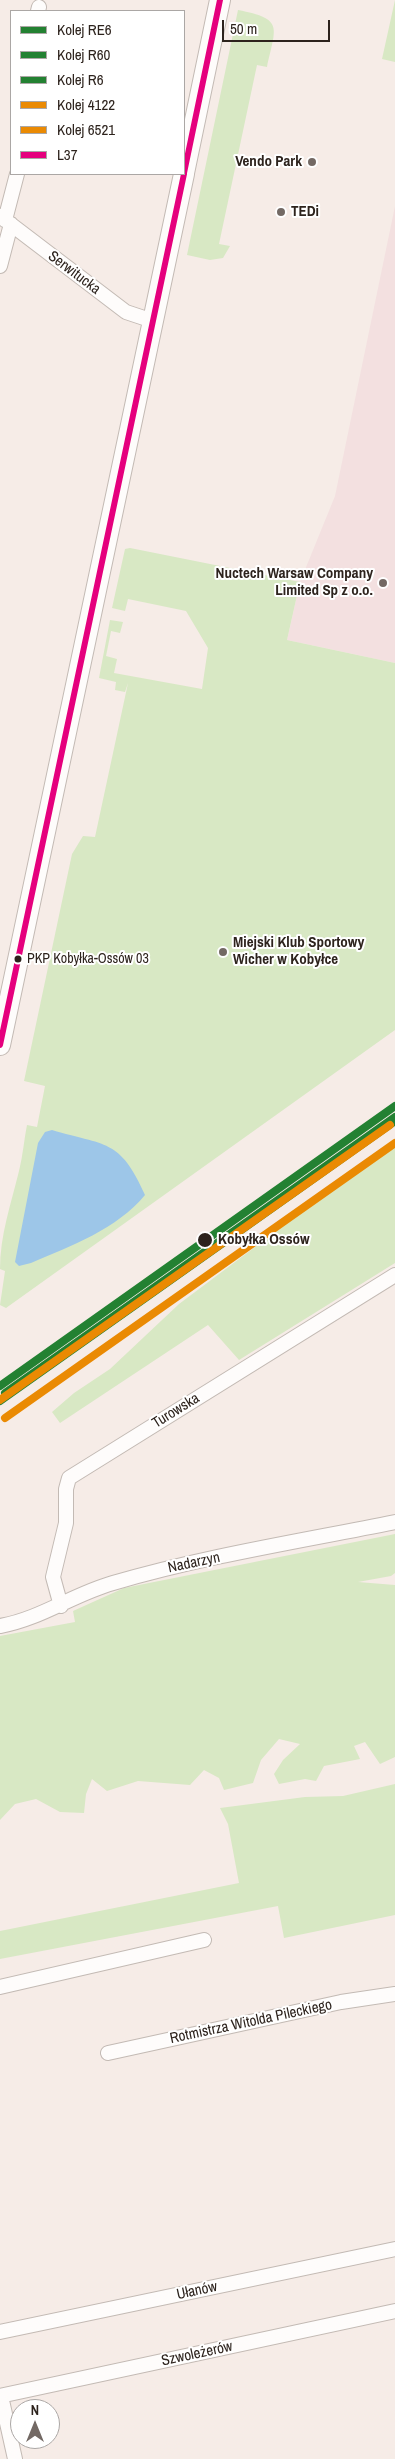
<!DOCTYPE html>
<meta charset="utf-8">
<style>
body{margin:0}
#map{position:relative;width:395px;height:2459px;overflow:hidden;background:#f6ece7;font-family:"Archivo Narrow",sans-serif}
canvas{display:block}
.legend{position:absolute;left:10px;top:10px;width:175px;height:165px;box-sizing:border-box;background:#fff;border:1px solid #aba7a5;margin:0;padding:6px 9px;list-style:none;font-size:15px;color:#2d231d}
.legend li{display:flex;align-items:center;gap:10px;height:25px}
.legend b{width:25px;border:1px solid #aba7a5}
.north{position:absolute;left:10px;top:2399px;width:50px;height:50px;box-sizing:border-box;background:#fff;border:1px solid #aba7a5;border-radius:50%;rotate:0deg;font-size:14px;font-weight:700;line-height:20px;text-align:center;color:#2d231d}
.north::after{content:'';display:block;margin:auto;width:18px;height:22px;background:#736964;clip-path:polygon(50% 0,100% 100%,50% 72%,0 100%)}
.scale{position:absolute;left:222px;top:20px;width:108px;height:22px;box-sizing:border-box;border:2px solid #2d231d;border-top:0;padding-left:6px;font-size:15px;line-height:18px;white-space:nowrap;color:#2d231d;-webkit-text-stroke:4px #fff;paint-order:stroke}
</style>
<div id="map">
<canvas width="395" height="2459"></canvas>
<ul class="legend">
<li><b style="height:6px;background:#238132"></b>Kolej RE6</li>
<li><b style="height:6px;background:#238132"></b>Kolej R60</li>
<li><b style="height:6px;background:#238132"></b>Kolej R6</li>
<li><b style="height:6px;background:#ea8a03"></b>Kolej 4122</li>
<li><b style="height:6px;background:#ea8a03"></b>Kolej 6521</li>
<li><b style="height:6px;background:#e5007d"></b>L37</li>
</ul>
<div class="north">N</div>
<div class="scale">50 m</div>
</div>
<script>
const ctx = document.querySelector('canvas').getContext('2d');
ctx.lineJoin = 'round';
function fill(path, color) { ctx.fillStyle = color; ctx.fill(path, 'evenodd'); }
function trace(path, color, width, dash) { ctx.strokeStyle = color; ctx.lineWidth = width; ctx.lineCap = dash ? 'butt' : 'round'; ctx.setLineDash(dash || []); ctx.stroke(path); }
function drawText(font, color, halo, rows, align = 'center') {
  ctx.font = font + ' "Archivo Narrow",sans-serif'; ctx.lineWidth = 4; ctx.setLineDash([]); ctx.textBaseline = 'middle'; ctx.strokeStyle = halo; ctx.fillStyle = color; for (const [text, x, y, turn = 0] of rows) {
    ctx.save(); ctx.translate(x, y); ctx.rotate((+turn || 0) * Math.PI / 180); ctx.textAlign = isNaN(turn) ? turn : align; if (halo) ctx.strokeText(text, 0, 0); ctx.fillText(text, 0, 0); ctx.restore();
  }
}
fill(new Path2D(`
 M 395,206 L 395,663 L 287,640 L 300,582 L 335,496 Z`), '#f3e0e0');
fill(new Path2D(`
 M 395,0 L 395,62 L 382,59 Z
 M 238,10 C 284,19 276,26 267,67 L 257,65 L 219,244 L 230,246 L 223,258 L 210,260 L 187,255 Z
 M 130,548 L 300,582 L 287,640 L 395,663 L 395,1030 L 6,1308 L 0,1305 L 5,1271 L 0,1269 C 0,1235 11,1204 19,1171 C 23,1155 24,1140 27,1125 L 37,1127 L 45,1086 L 24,1081 L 72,854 L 83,836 L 95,837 L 128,683 L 125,692 L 115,690 L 116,682 L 99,678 L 110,620 L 123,622 L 120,633 L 111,631 L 106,656 L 117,659 L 114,673 L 202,689 L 208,648 L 186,611 L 128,599 L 125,611 L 112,608 L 125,549 Z
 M 395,1142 L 395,1263 L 239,1360 L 208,1325 L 60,1423 L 52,1412 L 74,1393 L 110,1369 L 179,1304 Z
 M 395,1534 L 395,1573 L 391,1576 L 358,1582 L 395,1585 L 395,1757 L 380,1764 L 365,1742 L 354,1746 L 360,1759 L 324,1766 L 316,1781 L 305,1779 L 279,1784 L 274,1774 L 283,1760 L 300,1744 L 279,1739 L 261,1760 L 253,1783 L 224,1790 L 219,1778 L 204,1770 L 190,1785 L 138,1781 L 107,1791 L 92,1779 L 86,1794 L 84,1813 L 60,1812 L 36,1799 L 15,1804 L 0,1820 L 0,1636 L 75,1622 L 73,1611 L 124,1588 Z
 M 395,1784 L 395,1915 L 284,1938 L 278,1906 L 0,1959 L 0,1931 L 239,1883 L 228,1824 L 220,1808 L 305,1797 L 343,1796 Z`), '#d8e8c4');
fill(new Path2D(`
 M 52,1130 C 105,1146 120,1138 145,1195 C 117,1229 71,1246 31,1263 L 19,1266 L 15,1262 L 38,1143 L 45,1132 Z`), '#9dc6e8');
const street = new Path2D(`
 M 38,11 L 39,7
 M 0,216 L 126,312 L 153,321
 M 5,220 L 17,174
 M 0,266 L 11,224
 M 61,1606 L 53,1577 L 66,1523 L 66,1489 L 69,1478 L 395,1275
 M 0,1626 C 40,1619 74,1594 113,1583 C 205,1556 301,1541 395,1522
 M 0,1987 L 204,1940
 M 108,2053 L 341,2002 L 395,1994
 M 0,2332 L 395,2249
 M 0,2396 L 395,2311
 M 1,2396 L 15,2459`);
const secondary = new Path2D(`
 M 184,173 L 220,0
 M 0,1045 L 184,174`);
trace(street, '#c3bab4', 16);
trace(secondary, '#c3bab4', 22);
trace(street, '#fefcfb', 14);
trace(secondary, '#fefcfb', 20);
trace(new Path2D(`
 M 184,173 L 220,0
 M 0,1045 L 184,174`), '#e5007d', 6);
trace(new Path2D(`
 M 0,1401 L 395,1121`), '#238132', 8);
trace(new Path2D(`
 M 0,1386 L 395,1106`), '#238132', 8);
trace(new Path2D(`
 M 5,1393 L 395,1117`), '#238132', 8);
trace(new Path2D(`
 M 5,1418 L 395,1143`), '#ea8a03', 8);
trace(new Path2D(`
 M 0,1400 L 390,1125`), '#ea8a03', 8);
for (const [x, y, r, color] of [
 [312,162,5,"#736964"],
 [281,212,5,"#736964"],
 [383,583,5,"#736964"],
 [223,952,5,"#736964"],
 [18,959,4.5,"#2d231d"],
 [205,1240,8,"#2d231d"]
]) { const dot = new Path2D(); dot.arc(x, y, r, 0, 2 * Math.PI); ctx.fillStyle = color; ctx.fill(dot); trace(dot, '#fff', 2); }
drawText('14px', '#2d231d', '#fff', [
 ["PKP Kobyłka-Ossów 03",27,959]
], 'left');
drawText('bold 15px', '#2d231d', '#fff', [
 ["Vendo Park",302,162],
 ["TEDi",291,212,"left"],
 ["Nuctech Warsaw Company",373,574],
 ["Limited Sp z o.o.",373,591],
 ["Miejski Klub Sportowy",233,943,"left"],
 ["Wicher w Kobyłce",233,960,"left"]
], 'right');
drawText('15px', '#2d231d', '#fff', [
 ["Serwitucka",74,273,37],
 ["Turowska",176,1411,-32],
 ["Nadarzyn",194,1563,-12],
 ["Rotmistrza Witolda Pileckiego",251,2022,-12],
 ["Ułanów",197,2291,-12],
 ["Szwoleżerów",197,2354,-12]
]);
drawText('bold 15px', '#2d231d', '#fff', [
 ["Kobyłka Ossów",218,1240]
], 'left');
</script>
